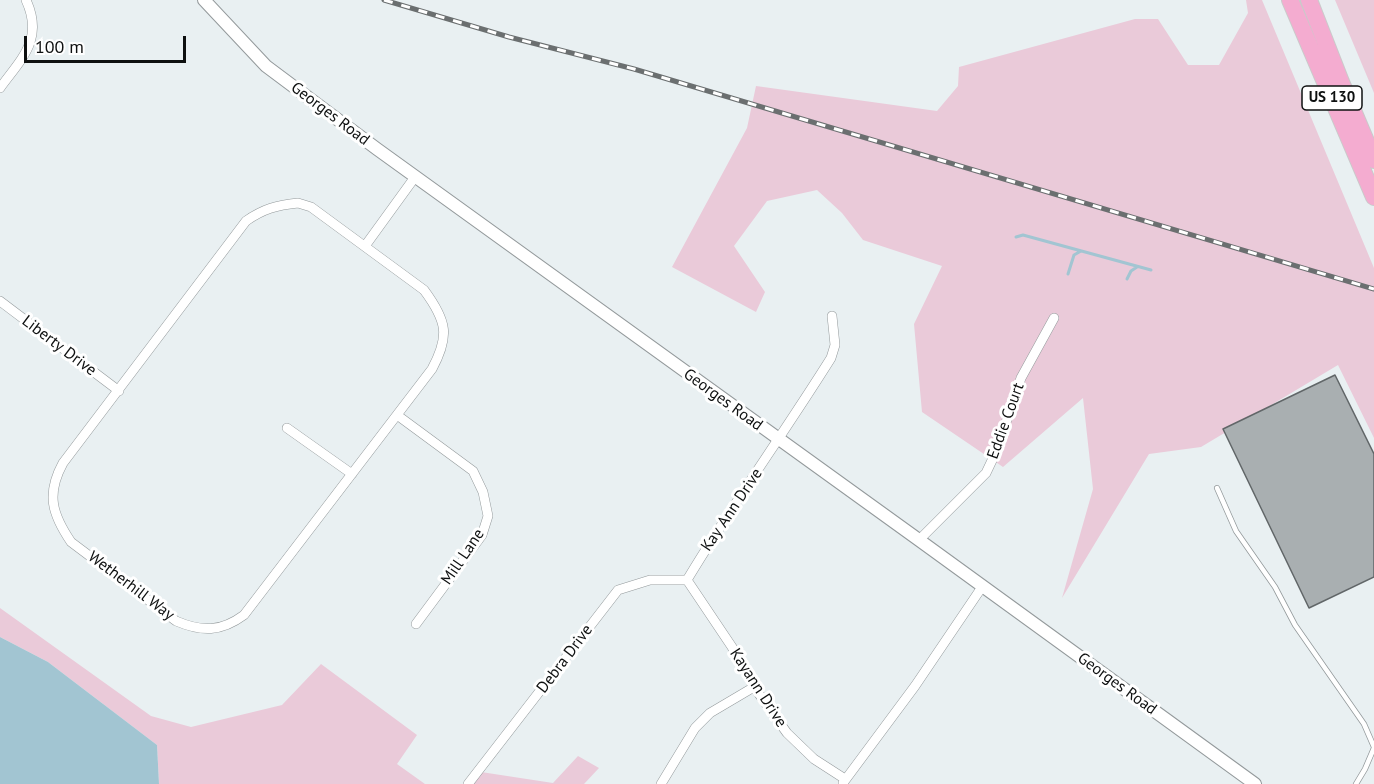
<!DOCTYPE html>
<style>
body{margin:0}
#map{position:relative;width:1374px;height:784px;overflow:hidden;background:#e9f0f2;font-family:"PT Sans",sans-serif}
canvas{display:block}
.scale{position:absolute;left:24px;top:36px;width:162px;height:27px;box-sizing:border-box;border:3px solid #0e1010;border-top:0;padding-left:8px;font-size:18px;line-height:21px;white-space:nowrap;color:#0e1010;-webkit-text-stroke:4px #fff;paint-order:stroke}
</style>
<div id="map">
<canvas width="1374" height="784"></canvas>
<div class="scale">100 m</div>
</div>
<script>
const ctx = document.querySelector('canvas').getContext('2d');
ctx.lineJoin = 'round';
function fill(path, color) { ctx.fillStyle = color; ctx.fill(path, 'evenodd'); }
function trace(path, color, width, dash) { ctx.strokeStyle = color; ctx.lineWidth = width; ctx.lineCap = dash ? 'butt' : 'round'; ctx.setLineDash(dash || []); ctx.stroke(path); }
function drawText(font, color, halo, rows, align = 'center') {
  ctx.font = font + ' "PT Sans",sans-serif'; ctx.lineWidth = 6; ctx.setLineDash([]); ctx.textBaseline = 'middle'; ctx.strokeStyle = halo; ctx.fillStyle = color; for (const [text, x, y, turn = 0] of rows) {
    ctx.save(); ctx.translate(x, y); ctx.rotate((+turn || 0) * Math.PI / 180); ctx.textAlign = isNaN(turn) ? turn : align; if (halo) ctx.strokeText(text, 0, 0); ctx.fillText(text, 0, 0); ctx.restore();
  }
}
fill(new Path2D(`
 M 1246,0 L 1262,0 L 1374,268 L 1374,438 L 1338,365 L 1201,447 L 1149,454 L 1062,598 L 1093,489 L 1083,398 L 1003,467 L 922,412 L 914,324 L 942,266 L 863,240 L 842,213 L 817,190 L 767,201 L 734,246 L 765,292 L 756,312 L 672,267 L 747,128 L 756,86 L 937,111 L 958,86 L 959,67 L 1135,19 L 1158,19 L 1188,65 L 1219,65 L 1248,13 Z
 M 1335,0 L 1374,0 L 1374,93 Z
 M 0,608 L 151,716 L 191,727 L 282,705 L 321,664 L 417,735 L 397,764 L 425,784 L 159,784 L 157,745 L 48,662 L 0,637 Z
 M 578,756 L 599,768 L 584,784 L 472,784 L 481,772 L 553,783 Z`), '#eacad9');
fill(new Path2D(`
 M 0,637 L 48,662 L 157,745 L 159,784 L 0,784 Z`), '#a2c5d2');
trace(new Path2D(`
 M 1016,237 L 1023,235 L 1151,270
 M 1068,274 L 1074,255 L 1081,251
 M 1127,279 L 1131,271 L 1137,267`), '#a2c5d2', 3);
const building = new Path2D(`
 M 1335,375 L 1374,454 L 1374,577 L 1309,608 L 1223,429 Z`);
fill(building, '#a9afb1');
trace(building, '#616668', 1.5);
const lane = new Path2D(`
 M 1217,488 L 1236,531 L 1275,587 L 1295,625 L 1364,724 L 1374,747
 M 1356,784 L 1365,769 L 1374,748`);
const street = new Path2D(`
 M 0,88 C 22,58 44,39 26,0
 M 298,203 L 311,207 L 424,290 C 447,321 450,336 432,369 L 244,615 C 221,632 202,632 176,621 L 71,542 C 52,514 46,494 63,463 L 246,221 C 263,209 277,205 298,203 Z
 M 365,246 L 415,177
 M 0,301 L 119,391
 M 397,415 L 473,471 L 483,492 L 488,516 L 482,535 L 416,624
 M 287,428 L 352,474
 M 919,540 L 986,473 L 996,452 L 1021,378 L 1054,318
 M 687,580 C 732,505 784,433 831,358 L 835,345 L 832,316
 M 687,580 L 732,647 L 754,687 L 787,733 L 814,759 L 845,779
 M 843,783 L 915,686 L 982,587
 M 468,784 L 618,590 L 650,580 L 687,580
 M 661,784 L 695,728 L 710,713 L 754,687`);
const secondary = new Path2D(`
 M 204,0 L 266,66 L 377,149 L 919,540 L 1255,784`);
const highway = new Path2D(`
 M 1290,0 L 1374,197
 M 1309,0 L 1341,82 L 1374,160`);
trace(lane, '#93999b', 6);
trace(street, '#93999b', 10);
trace(secondary, '#93999b', 14);
trace(highway, '#cacaca', 18);
trace(lane, '#fff', 4.5);
trace(street, '#fff', 9);
trace(secondary, '#fff', 12);
trace(highway, '#f4acd0', 16);
const rail = new Path2D(`
 M 384,0 L 509,37 L 634,69 L 1374,289`);
trace(rail, '#6b6f70', 5);
trace(rail, '#fff', 3, [9]);
for (const [x, y, w] of [
 [1332,98,60]
]) { const box = new Path2D(); box.roundRect(x - w / 2, y - 12, w, 24, 4.5); ctx.fillStyle = '#fff'; ctx.fill(box); trace(box, '#0e1010', 1.5); }
drawText('bold 15px', '#0e1010', null, [
 ["US 130",1332,98]
]);
drawText('16px', '#0e1010', '#fff', [
 ["Georges Road",330,114,37],
 ["Liberty Drive",59,346,37],
 ["Georges Road",723,400,36],
 ["Eddie Court",1006,421,-70],
 ["Kay Ann Drive",732,510,-56],
 ["Mill Lane",463,557,-56],
 ["Wetherhill Way",131,586,37],
 ["Debra Drive",565,659,-53],
 ["Georges Road",1117,684,36],
 ["Kayann Drive",758,688,57]
]);
</script>
